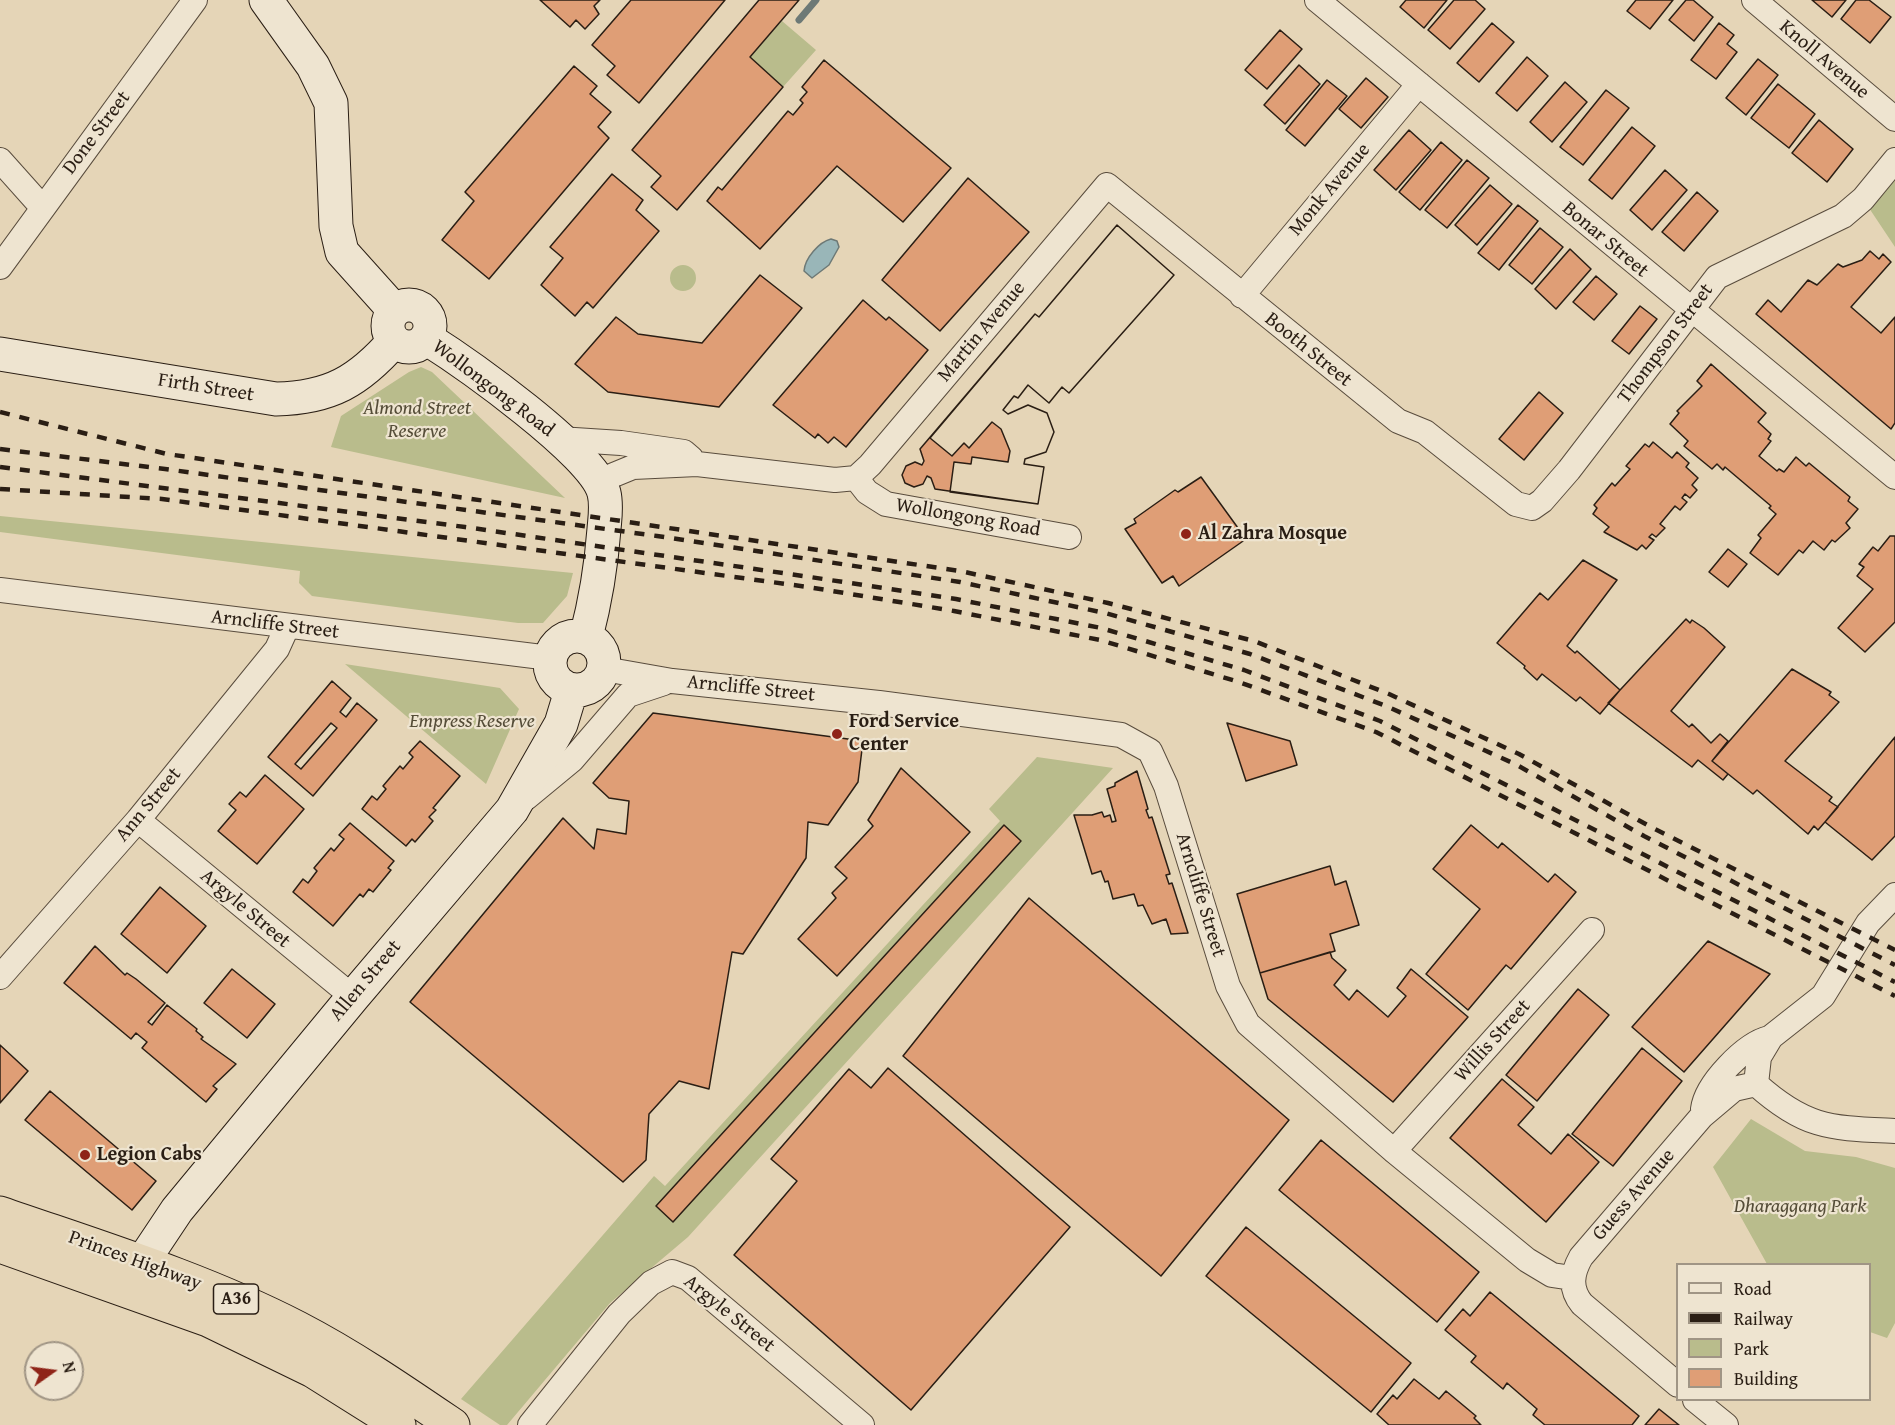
<!DOCTYPE html>
<style>
body{margin:0}
#map{position:relative;width:1895px;height:1425px;overflow:hidden;background:#e5d5b7;font-family:"Gentium Book Plus",serif}
canvas{display:block}
.legend{position:absolute;left:1676px;top:1263px;width:195px;height:138px;box-sizing:border-box;background:#eee4d0;border:2px solid #a09585;margin:0;padding:8px 10px;list-style:none;font-size:18px;color:#2a1e14}
.legend li{display:flex;align-items:center;gap:12px;height:30px}
.legend b{width:30px;border:2px solid #a09585}
.north{position:absolute;left:24px;top:1341px;width:60px;height:60px;box-sizing:border-box;background:#eee4d0;border:2px solid #a09585;border-radius:50%;rotate:76deg;font-size:16px;font-weight:700;line-height:24px;text-align:center;color:#2a1e14}
.north::after{content:'';display:block;margin:auto;width:21px;height:27px;background:#8f2418;clip-path:polygon(50% 0,100% 100%,50% 72%,0 100%)}
</style>
<div id="map">
<canvas width="1895" height="1425"></canvas>
<ul class="legend">
<li><b style="height:8px;background:#eee4d0"></b>Road</li>
<li><b style="height:8px;background:#2a1e14"></b>Railway</li>
<li><b style="height:16px;background:#b9bc8c"></b>Park</li>
<li><b style="height:16px;background:#df9e76"></b>Building</li>
</ul>
<div class="north">N</div>
</div>
<script>
const ctx = document.querySelector('canvas').getContext('2d');
ctx.lineJoin = 'round';
function fill(path, color) { ctx.fillStyle = color; ctx.fill(path, 'evenodd'); }
function trace(path, color, width, dash) { ctx.strokeStyle = color; ctx.lineWidth = width; ctx.lineCap = dash ? 'butt' : 'round'; ctx.setLineDash(dash || []); ctx.stroke(path); }
function drawText(font, color, halo, rows, align = 'center') {
  ctx.font = font + ' "Gentium Book Plus",serif'; ctx.lineWidth = 4.5; ctx.setLineDash([]); ctx.textBaseline = 'middle'; ctx.strokeStyle = halo; ctx.fillStyle = color; for (const [text, x, y, turn = 0] of rows) {
    ctx.save(); ctx.translate(x, y); ctx.rotate((+turn || 0) * Math.PI / 180); ctx.textAlign = isNaN(turn) ? turn : align; if (halo) ctx.strokeText(text, 0, 0); ctx.fillText(text, 0, 0); ctx.restore();
  }
}
fill(new Path2D(`
 M 782,21 L 816,50 L 783,87 L 750,57 Z
 M 1895,160 L 1895,247 L 1863,199 Z
 M670 278a13 13 0 1 1 26 0a13 13 0 1 1-26 0Z
 M 421,367 L 432,372 L 565,498 L 331,447 L 341,416 L 409,372 Z
 M 0,516 L 573,573 L 567,596 L 543,623 L 518,623 L 312,596 L 299,583 L 300,571 L 0,532 Z
 M 345,664 L 500,688 L 519,709 L 486,784 Z
 M 1037,757 L 1113,768 L 688,1237 L 610,1303 L 507,1425 L 500,1425 L 461,1399 L 654,1176 L 665,1186 L 1000,821 L 989,809 Z
 M 1751,1119 L 1805,1151 L 1856,1157 L 1895,1168 L 1895,1323 L 1887,1338 L 1870,1332 L 1870,1264 L 1767,1264 L 1713,1167 Z`), '#b9bc8c');
const water = new Path2D(`
 M 831,239 L 837,241 L 839,247 L 829,265 L 812,278 L 804,271 C 805,258 819,242 831,239 Z`);
fill(water, '#99b6b8');
trace(water, '#6d7976', 1.5);
trace(new Path2D(`
 M 799,20 L 816,0`), '#6d7976', 7);
const building = new Path2D(`
 M 540,0 L 600,0 L 594,6 L 599,14 L 585,29 L 576,20 L 570,27 Z
 M 631,0 L 725,0 L 639,103 L 607,75 L 615,66 L 592,45 Z
 M 759,0 L 799,0 L 750,57 L 783,87 L 677,210 L 651,187 L 661,176 L 632,150 Z
 M 1406,0 L 1447,0 L 1424,28 L 1400,7 Z
 M 1454,0 L 1475,0 L 1485,9 L 1450,49 L 1428,30 Z
 M 1636,0 L 1673,0 L 1650,29 L 1627,11 Z
 M 1686,0 L 1693,0 L 1713,17 L 1694,41 L 1669,20 Z
 M 1812,0 L 1846,0 L 1832,17 Z
 M 1856,0 L 1869,0 L 1891,17 L 1870,43 L 1841,19 Z
 M 1492,23 L 1514,42 L 1479,82 L 1457,63 Z
 M 1719,23 L 1734,35 L 1727,44 L 1737,52 L 1716,79 L 1691,60 Z
 M 1280,30 L 1302,49 L 1267,89 L 1245,70 Z
 M 1527,57 L 1548,76 L 1517,111 L 1496,93 Z
 M 1758,59 L 1778,75 L 1746,115 L 1726,98 Z
 M 824,60 L 951,168 L 903,222 L 837,166 L 760,249 L 707,201 L 718,187 L 722,190 L 788,111 L 793,115 L 803,103 L 800,100 L 807,92 L 802,87 Z
 M 1299,65 L 1320,84 L 1285,124 L 1264,105 Z
 M 574,66 L 597,86 L 590,94 L 611,112 L 598,127 L 609,138 L 489,279 L 442,240 L 474,201 L 465,192 Z
 M 1366,78 L 1388,97 L 1361,128 L 1339,109 Z
 M 1327,80 L 1347,96 L 1305,146 L 1286,130 Z
 M 1565,82 L 1587,102 L 1552,142 L 1530,122 Z
 M 1778,84 L 1815,114 L 1789,148 L 1751,118 Z
 M 1606,90 L 1629,108 L 1583,165 L 1560,147 Z
 M 1819,120 L 1853,149 L 1827,182 L 1792,153 Z
 M 1632,127 L 1655,146 L 1612,199 L 1589,180 Z
 M 1409,130 L 1431,150 L 1396,190 L 1374,170 Z
 M 1441,142 L 1462,160 L 1420,210 L 1399,192 Z
 M 1467,160 L 1489,178 L 1447,228 L 1425,210 Z
 M 1665,170 L 1687,190 L 1652,230 L 1630,210 Z
 M 612,174 L 643,200 L 636,210 L 659,231 L 593,308 L 587,302 L 575,316 L 541,285 L 563,258 L 550,247 Z
 M 968,178 L 1029,232 L 940,331 L 882,280 Z
 M 1490,185 L 1512,204 L 1477,245 L 1455,225 Z
 M 1697,192 L 1718,211 L 1684,251 L 1662,232 Z
 M 1518,205 L 1538,221 L 1499,270 L 1478,253 Z
 M 1117,225 L 1174,275 L 1069,393 L 1062,387 L 1049,403 L 1028,385 L 1018,398 L 1014,396 L 1003,410 L 1008,414 L 1028,405 L 1047,413 L 1054,432 L 1046,452 L 1025,459 L 1024,464 L 1044,467 L 1038,504 L 935,489 L 931,478 L 927,476 L 923,484 L 914,487 L 905,483 L 902,475 L 906,466 L 915,462 L 922,465 L 924,461 L 920,449 L 1035,314 L 1039,317 Z
 M 1117,225 L 1174,275 L 1069,393 L 1062,387 L 1049,403 L 1028,385 L 1018,398 L 1014,396 L 1003,410 L 1008,414 L 1028,405 L 1047,413 L 1054,432 L 1046,452 L 1025,459 L 1024,464 L 1044,467 L 1038,504 L 950,492 L 954,462 L 971,464 L 972,457 L 1008,462 L 1010,451 L 1001,429 L 992,422 L 969,448 L 964,443 L 952,456 L 930,438 L 1035,314 L 1039,317 Z
 M 1540,228 L 1563,247 L 1532,284 L 1509,265 Z
 M 1570,249 L 1591,269 L 1556,309 L 1535,289 Z
 M 1870,251 L 1879,259 L 1883,254 L 1891,262 L 1851,307 L 1881,333 L 1895,317 L 1895,423 L 1891,429 L 1756,314 L 1768,300 L 1781,312 L 1808,280 L 1817,285 L 1838,264 L 1843,267 L 1862,260 Z
 M 760,275 L 802,308 L 719,407 L 608,392 L 575,364 L 616,317 L 638,334 L 702,343 Z
 M 1596,276 L 1617,294 L 1594,320 L 1573,302 Z
 M 863,300 L 886,320 L 889,317 L 928,350 L 846,447 L 834,437 L 828,443 L 818,434 L 815,438 L 773,405 Z
 M 1640,306 L 1657,319 L 1629,354 L 1612,341 Z
 M 1711,364 L 1766,413 L 1758,422 L 1771,434 L 1768,439 L 1771,441 L 1759,456 L 1777,471 L 1779,469 L 1784,472 L 1796,457 L 1806,466 L 1809,463 L 1850,497 L 1848,501 L 1858,509 L 1846,523 L 1850,528 L 1835,542 L 1832,540 L 1824,550 L 1813,541 L 1803,553 L 1799,550 L 1778,575 L 1750,553 L 1761,538 L 1758,535 L 1776,514 L 1769,508 L 1771,506 L 1725,467 L 1723,470 L 1717,464 L 1712,469 L 1684,446 L 1688,441 L 1670,424 L 1679,413 L 1677,411 L 1702,386 L 1697,381 Z
 M 1539,392 L 1563,413 L 1524,460 L 1499,439 Z
 M 1653,442 L 1672,458 L 1677,452 L 1689,463 L 1686,467 L 1698,478 L 1692,485 L 1697,490 L 1690,498 L 1685,494 L 1682,498 L 1687,502 L 1680,510 L 1675,506 L 1660,524 L 1665,528 L 1656,537 L 1652,534 L 1649,537 L 1654,540 L 1646,549 L 1642,545 L 1637,550 L 1604,532 L 1609,527 L 1593,514 L 1597,508 L 1594,505 L 1612,483 L 1615,486 L 1630,469 L 1626,466 L 1645,444 L 1649,447 Z
 M 1201,477 L 1246,539 L 1179,586 L 1173,576 L 1162,583 L 1125,529 L 1136,523 L 1134,519 L 1175,490 L 1178,492 Z
 M 1890,536 L 1895,536 L 1895,622 L 1865,652 L 1838,628 L 1873,589 L 1857,576 L 1864,567 L 1859,564 L 1873,547 L 1878,551 Z
 M 1728,549 L 1747,564 L 1728,587 L 1709,572 Z
 M 1583,560 L 1617,580 L 1567,646 L 1575,653 L 1577,651 L 1620,690 L 1600,714 L 1580,697 L 1576,701 L 1542,674 L 1537,680 L 1524,668 L 1525,666 L 1497,643 L 1540,593 L 1548,600 Z
 M 1686,619 L 1690,623 L 1692,620 L 1704,628 L 1725,647 L 1671,711 L 1689,727 L 1692,724 L 1711,743 L 1720,734 L 1728,741 L 1712,761 L 1728,774 L 1723,780 L 1698,760 L 1692,767 L 1608,703 Z
 M 1792,669 L 1831,692 L 1829,695 L 1839,702 L 1785,761 L 1832,797 L 1829,801 L 1838,807 L 1818,830 L 1814,826 L 1808,834 L 1757,790 L 1753,794 L 1712,761 Z
 M 332,681 L 351,698 L 340,712 L 346,717 L 357,703 L 377,720 L 313,796 L 268,757 ZM 331,723 L 337,728 L 301,769 L 295,764 Z
 M 653,713 L 863,741 L 858,782 L 828,825 L 808,822 L 806,858 L 743,954 L 732,952 L 709,1089 L 679,1081 L 649,1114 L 646,1160 L 623,1182 L 410,1002 L 563,818 L 594,849 L 597,829 L 626,834 L 629,801 L 609,798 L 593,783 Z
 M 1227,723 L 1290,741 L 1297,765 L 1246,781 Z
 M 1895,737 L 1895,836 L 1872,860 L 1825,822 Z
 M 420,741 L 460,776 L 433,808 L 436,810 L 429,817 L 433,821 L 415,842 L 412,839 L 406,846 L 362,809 L 372,796 L 377,800 L 386,789 L 383,786 L 400,766 L 403,769 L 413,757 L 409,753 Z
 M 901,768 L 970,832 L 837,976 L 798,939 L 836,898 L 832,893 L 847,878 L 835,867 L 873,826 L 868,820 Z
 M 1137,771 L 1148,809 L 1146,810 L 1149,818 L 1152,817 L 1170,874 L 1166,875 L 1169,884 L 1172,883 L 1188,933 L 1171,934 L 1166,919 L 1152,924 L 1143,905 L 1138,906 L 1134,894 L 1113,899 L 1108,881 L 1105,882 L 1101,871 L 1092,874 L 1074,815 L 1092,815 L 1102,812 L 1104,817 L 1110,815 L 1112,822 L 1116,821 L 1107,789 L 1115,786 L 1115,783 Z
 M 265,775 L 304,809 L 257,864 L 218,831 L 236,810 L 229,804 L 240,792 L 246,797 Z
 M 350,823 L 394,861 L 388,868 L 391,870 L 373,892 L 369,889 L 363,897 L 360,894 L 333,926 L 293,892 L 303,879 L 308,883 L 317,871 L 314,868 L 331,848 L 334,851 L 344,839 L 339,835 Z
 M 1004,825 L 1021,841 L 673,1222 L 656,1206 Z
 M 1471,825 L 1498,848 L 1502,843 L 1548,882 L 1555,874 L 1576,892 L 1511,969 L 1506,965 L 1468,1010 L 1426,974 L 1480,909 L 1433,869 Z
 M 1330,866 L 1335,885 L 1346,881 L 1359,925 L 1330,934 L 1335,951 L 1260,973 L 1237,894 Z
 M 160,887 L 206,926 L 167,973 L 121,934 Z
 M 1029,898 L 1289,1120 L 1161,1276 L 903,1056 Z
 M 1708,941 L 1770,974 L 1684,1072 L 1632,1027 Z
 M 95,946 L 125,975 L 127,973 L 136,979 L 165,1003 L 148,1022 L 152,1025 L 167,1005 L 197,1029 L 196,1031 L 203,1037 L 201,1039 L 236,1064 L 213,1086 L 217,1089 L 206,1102 L 142,1048 L 147,1042 L 136,1033 L 131,1039 L 64,983 Z
 M 1330,952 L 1332,958 L 1346,970 L 1334,985 L 1349,1000 L 1357,990 L 1388,1017 L 1406,996 L 1397,988 L 1411,969 L 1468,1017 L 1393,1102 L 1268,999 L 1260,973 Z
 M 232,969 L 275,1004 L 247,1038 L 204,1003 Z
 M 1578,989 L 1609,1015 L 1537,1101 L 1506,1075 Z
 M 0,1045 L 28,1071 L 0,1103 Z
 M 1642,1048 L 1682,1081 L 1613,1166 L 1572,1134 Z
 M 888,1068 L 1070,1227 L 911,1410 L 734,1255 L 797,1181 L 771,1159 L 849,1069 L 871,1088 Z
 M 1502,1079 L 1534,1107 L 1518,1125 L 1551,1154 L 1568,1134 L 1599,1162 L 1546,1222 L 1450,1138 Z
 M 50,1091 L 156,1181 L 132,1210 L 25,1120 Z
 M 1321,1140 L 1479,1272 L 1437,1322 L 1279,1190 Z
 M 1246,1227 L 1411,1363 L 1371,1412 L 1206,1276 Z
 M 1490,1292 L 1639,1416 L 1632,1425 L 1545,1425 L 1533,1415 L 1537,1409 L 1507,1383 L 1503,1389 L 1471,1362 L 1476,1356 L 1445,1330 L 1463,1309 L 1470,1316 Z
 M 1414,1379 L 1439,1399 L 1446,1391 L 1476,1416 L 1474,1418 L 1481,1425 L 1389,1425 L 1377,1414 L 1393,1395 L 1397,1399 Z
 M 1659,1409 L 1679,1425 L 1645,1425 Z`);
fill(building, '#df9e76');
trace(building, '#2a1e14', 1.5);
const street = new Path2D(`
 M 1317,0 L 1895,477
 M 1754,0 L 1895,119
 M 0,160 L 42,207
 M 0,267 L 195,0
 M 1242,296 L 1419,84
 M 559,439 L 621,443 L 684,452 L 691,458
 M 856,478 L 870,465 L 1107,185 L 1398,421 L 1425,432 L 1516,504 L 1532,508 L 1542,501 L 1569,470 L 1717,277 L 1843,216 L 1863,199 L 1895,160
 M 599,481 L 633,467 L 697,464 L 835,480 L 856,478 L 867,492 L 886,504 L 1069,537
 M 0,590 L 550,658
 M 604,669 L 672,681 L 879,703 L 1121,735 L 1150,751 L 1166,786 L 1228,986 L 1248,1024 L 1394,1151 L 1527,1260 L 1552,1275 L 1572,1278
 M 526,798 L 572,760 L 628,695 L 664,683
 M 138,820 L 353,997
 M 0,977 L 138,820 L 277,649 L 287,627
 M 1756,1084 L 1759,1057 L 1771,1037 L 1823,996 L 1868,923 L 1895,895
 M 1756,1084 C 1806,1129 1831,1128 1895,1131
 M 1703,1109 C 1706,1084 1745,1044 1769,1038
 M 1394,1151 L 1592,930
 M 1678,1385 L 1582,1304 C 1569,1288 1572,1273 1581,1257 L 1702,1116 L 1734,1089 L 1756,1084
 M 1695,1400 L 1726,1425
 M 530,1425 L 619,1314 L 651,1283 L 672,1272 L 688,1278 L 862,1425`);
const secondary = new Path2D(`
 M 266,0 L 313,66 L 331,103 L 336,226 L 342,252 L 394,310
 M388 326a21 21 0 1 1 42 0a21 21 0 1 1-42 0Z
 M 426,338 C 464,362 594,453 604,493 C 607,505 605,517 604,529 C 601,569 596,599 586,637
 M 0,354 L 276,399 C 330,398 359,381 394,341
 M550 663a27 27 0 1 1 54 0a27 27 0 1 1-54 0Z
 M 143,1261 L 177,1210 L 353,997 L 512,810 L 561,724 L 571,691`);
const highway = new Path2D(`
 M 0,1213 C 101,1248 203,1279 298,1328 C 352,1356 403,1391 453,1425
 M 0,1246 L 208,1320 L 313,1371 L 399,1425`);
trace(street, '#594c3d', 26);
trace(secondary, '#2a1e14', 35);
trace(highway, '#2a1e14', 35);
trace(street, '#eee4d0', 24);
trace(secondary, '#eee4d0', 33);
trace(highway, '#e5d5b7', 33);
trace(new Path2D(`
 M 0,412 L 167,454 L 960,571 L 1108,603 L 1254,641 L 1389,694 L 1519,754 L 1651,827 L 1895,950
 M 0,449 L 165,469 L 657,536 L 960,582 L 1105,613 L 1250,654 L 1386,706 L 1515,764 L 1644,836 L 1895,965
 M 0,467 L 465,527 L 810,577 L 956,599 L 1101,628 L 1244,670 L 1380,721 L 1895,982
 M 0,489 L 162,499 L 808,587 L 954,611 L 1100,640 L 1239,682 L 1376,732 L 1895,996`), '#2a1e14', 4.5, [10, 10]);
for (const [x, y, r, color] of [
 [1186,534,6,"#8f2418"],
 [837,734,6,"#8f2418"],
 [85,1155,6,"#8f2418"]
]) { const dot = new Path2D(); dot.arc(x, y, r, 0, 2 * Math.PI); ctx.fillStyle = color; ctx.fill(dot); trace(dot, '#eee4d0', 2); }
for (const [x, y, w] of [
 [236,1299,45]
]) { const box = new Path2D(); box.roundRect(x - w / 2, y - 15, w, 30, 4.5); ctx.fillStyle = '#eee4d0'; ctx.fill(box); trace(box, '#2a1e14', 1.5); }
drawText('bold 18px', '#2a1e14', null, [
 ["A36",236,1299]
]);
drawText('20px', '#2a1e14', '#eee4d0', [
 ["Knoll Avenue",1824,60,40],
 ["Done Street",97,133,-53],
 ["Monk Avenue",1330,190,-50],
 ["Bonar Street",1605,240,40],
 ["Martin Avenue",982,332,-50],
 ["Thompson Street",1666,344,-53],
 ["Booth Street",1308,350,39],
 ["Firth Street",206,388,9],
 ["Wollongong Road",493,389,37],
 ["Wollongong Road",968,518,10],
 ["Arncliffe Street",275,625,7],
 ["Arncliffe Street",751,689,6],
 ["Ann Street",149,805,-50],
 ["Arncliffe Street",1200,895,73],
 ["Argyle Street",245,909,40],
 ["Allen Street",366,981,-50],
 ["Willis Street",1493,1041,-48],
 ["Guess Avenue",1634,1195,-49],
 ["Princes Highway",135,1261,20],
 ["Argyle Street",729,1314,39]
]);
drawText('italic 20px', '#554d38', '#eee4d0', [
 ["Almond Street",417,409],
 ["Reserve",417,432],
 ["Empress Reserve",472,722],
 ["Dharaggang Park",1800,1207]
]);
drawText('bold 20px', '#2a1e14', '#eee4d0', [
 ["Al Zahra Mosque",1198,534],
 ["Ford Service",849,722],
 ["Center",849,745],
 ["Legion Cabs",97,1155]
], 'left');
</script>
